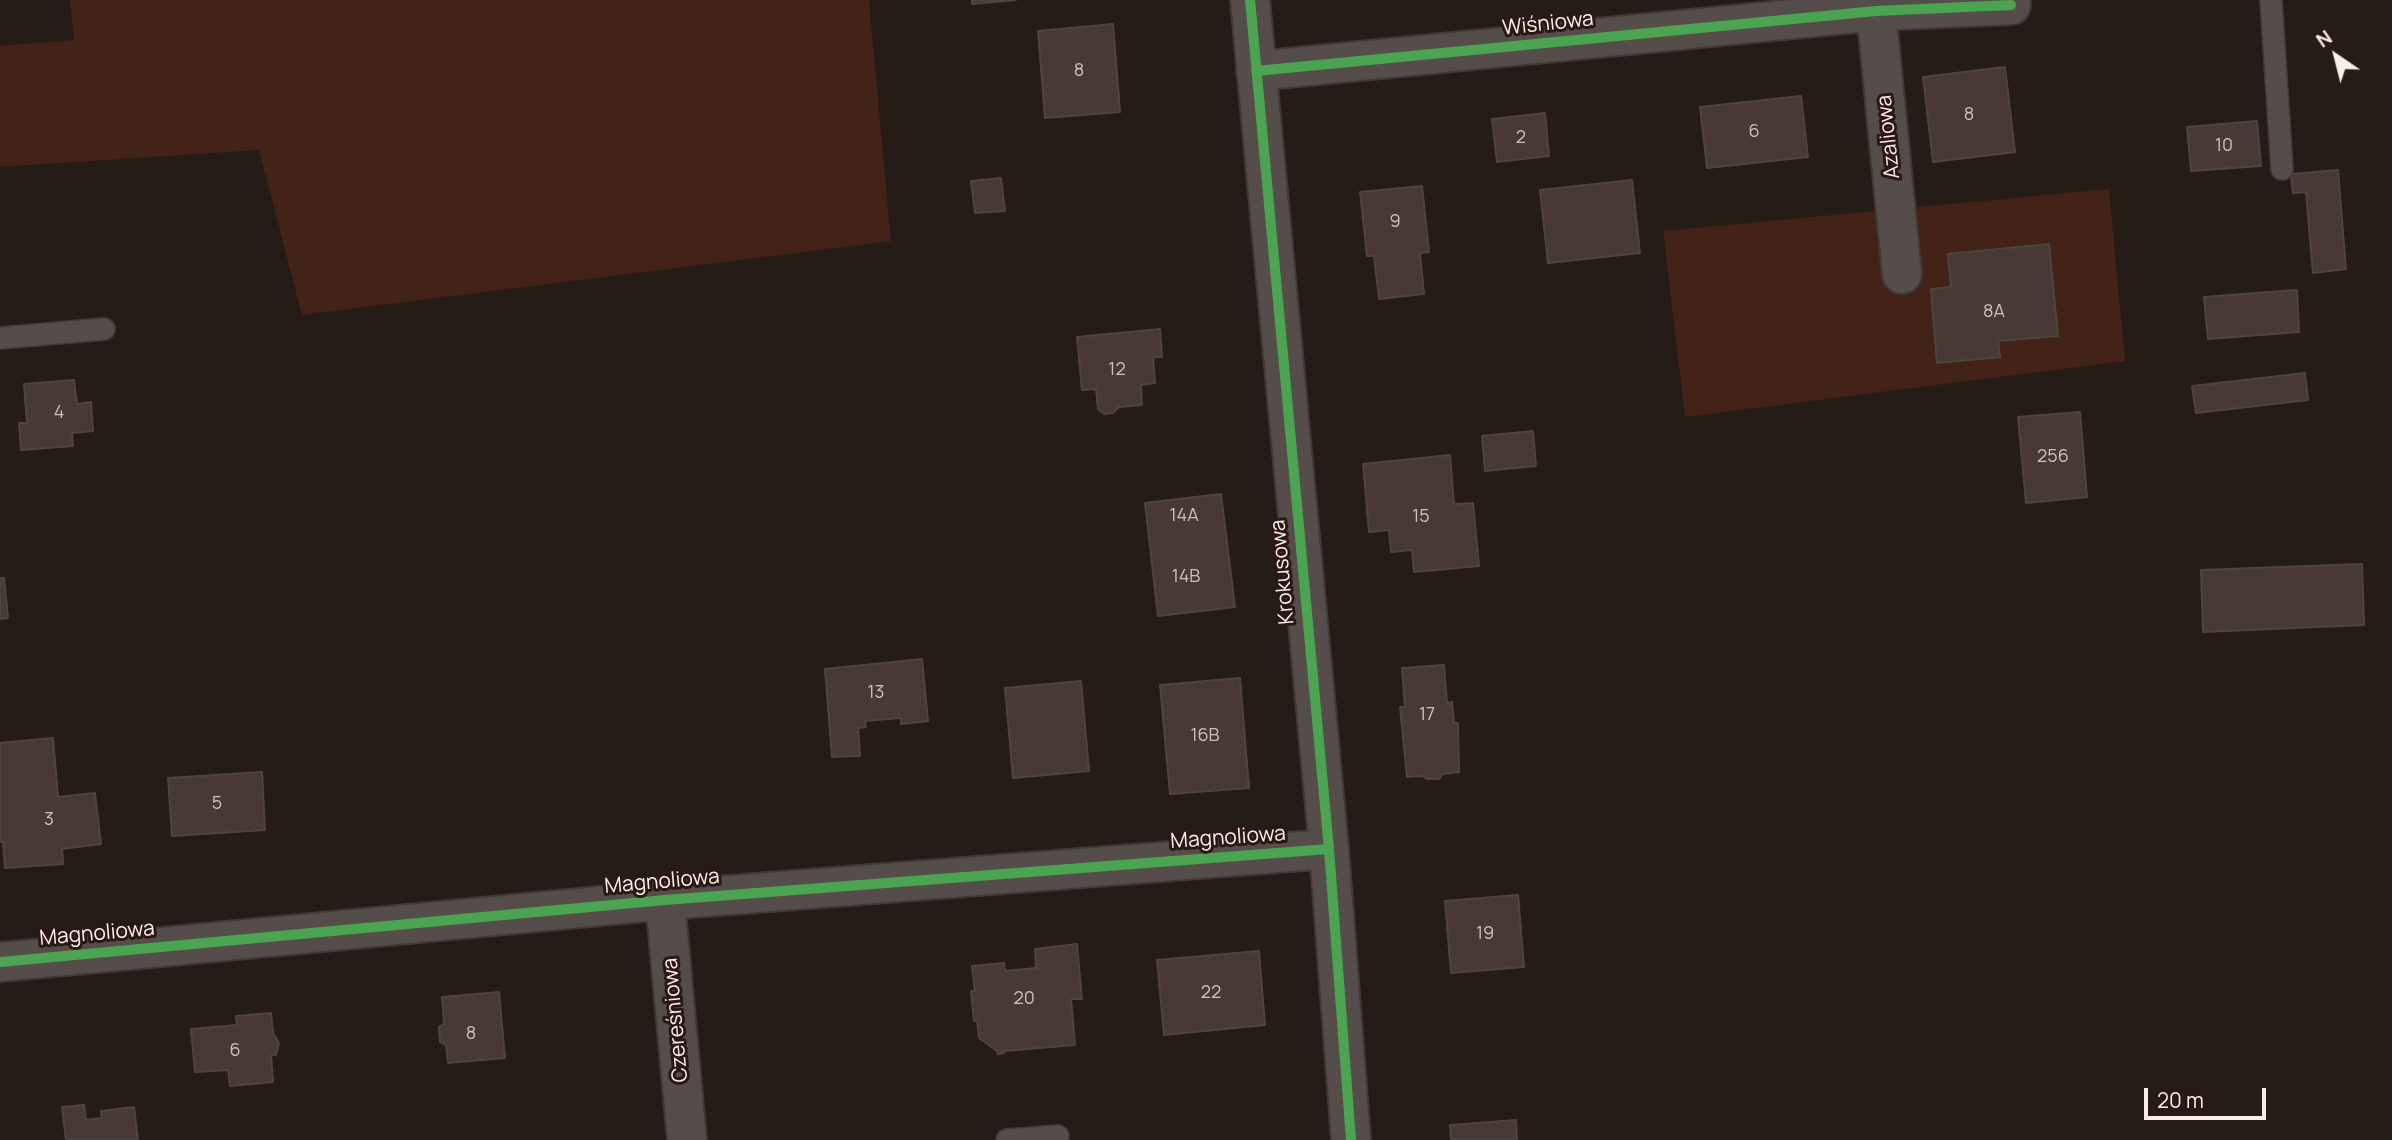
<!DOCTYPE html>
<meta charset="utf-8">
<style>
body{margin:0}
#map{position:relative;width:2392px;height:1140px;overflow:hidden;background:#251c18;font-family:Manrope,sans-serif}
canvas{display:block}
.north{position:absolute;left:2301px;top:21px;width:70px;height:70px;-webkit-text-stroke:5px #2a1913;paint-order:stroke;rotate:325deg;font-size:19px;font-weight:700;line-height:28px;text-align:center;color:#faede9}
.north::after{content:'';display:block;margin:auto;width:24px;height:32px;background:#faede9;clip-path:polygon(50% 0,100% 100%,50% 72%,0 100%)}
.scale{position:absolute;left:2144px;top:1088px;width:122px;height:32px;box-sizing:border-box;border:4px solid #faede9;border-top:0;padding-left:9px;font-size:21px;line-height:24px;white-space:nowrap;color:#faede9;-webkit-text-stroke:5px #2a1913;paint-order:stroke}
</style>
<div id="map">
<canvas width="2392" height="1140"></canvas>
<div class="north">N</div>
<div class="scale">20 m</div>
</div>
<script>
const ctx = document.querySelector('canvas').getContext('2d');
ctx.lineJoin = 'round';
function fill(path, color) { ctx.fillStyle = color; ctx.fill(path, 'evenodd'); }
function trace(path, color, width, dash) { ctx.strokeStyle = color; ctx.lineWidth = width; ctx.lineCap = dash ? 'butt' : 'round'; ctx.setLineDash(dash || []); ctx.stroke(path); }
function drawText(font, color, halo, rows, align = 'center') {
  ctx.font = font + ' Manrope,sans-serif'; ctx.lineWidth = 6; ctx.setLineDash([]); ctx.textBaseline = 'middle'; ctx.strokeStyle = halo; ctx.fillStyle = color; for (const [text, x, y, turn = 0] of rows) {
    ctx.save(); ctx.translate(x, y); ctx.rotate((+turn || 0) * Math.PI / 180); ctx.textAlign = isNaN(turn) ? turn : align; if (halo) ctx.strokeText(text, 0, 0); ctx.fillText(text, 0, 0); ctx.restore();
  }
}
fill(new Path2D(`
 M 70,0 L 869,0 L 891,241 L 302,315 L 259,150 L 0,167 L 0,46 L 74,40 Z
 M 2109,189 L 2125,361 L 1685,417 L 1663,231 Z`), '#432218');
const building = new Path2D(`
 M 972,0 L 1016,0 L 972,4 Z
 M 1113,24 L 1120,112 L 1045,118 L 1038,31 Z
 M 2005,67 L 2015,152 L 1933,162 L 1923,77 Z
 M 1801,96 L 1808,157 L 1707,168 L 1700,107 Z
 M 1545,113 L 1549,156 L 1497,162 L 1492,119 Z
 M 2257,121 L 2261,166 L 2191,171 L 2187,127 Z
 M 2338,170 L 2346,269 L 2313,273 L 2306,192 L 2293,193 L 2291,174 Z
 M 1001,178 L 1005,211 L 975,213 L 971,181 Z
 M 1632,180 L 1640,253 L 1548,263 L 1540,190 Z
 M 1422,186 L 1429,252 L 1420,253 L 1424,294 L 1379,299 L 1374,256 L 1367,256 L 1360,192 Z
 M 2049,244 L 2058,336 L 1998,341 L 2000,357 L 1937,363 L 1931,289 L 1951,287 L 1948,254 Z
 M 2297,290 L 2299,332 L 2208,339 L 2204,297 Z
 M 1160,329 L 1162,357 L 1153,357 L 1155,383 L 1141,385 L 1142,405 L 1119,407 L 1113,413 L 1104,414 L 1098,409 L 1096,389 L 1082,390 L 1077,337 Z
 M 2305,373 L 2308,400 L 2196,413 L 2192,386 Z
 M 74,380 L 77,404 L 91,402 L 93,431 L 72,433 L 73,446 L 21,450 L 19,423 L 27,423 L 24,384 Z
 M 2080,412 L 2087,497 L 2026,503 L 2018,417 Z
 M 1533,431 L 1536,466 L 1485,471 L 1482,436 Z
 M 1450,455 L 1454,504 L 1473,503 L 1479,566 L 1414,572 L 1412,550 L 1391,552 L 1389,530 L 1369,532 L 1363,464 Z
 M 1221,494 L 1235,607 L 1158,616 L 1145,503 Z
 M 2362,564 L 2364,625 L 2203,632 L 2201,570 Z
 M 0,578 L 4,578 L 8,618 L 0,619 Z
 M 922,659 L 928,721 L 901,724 L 901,718 L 865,721 L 866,727 L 858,728 L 860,756 L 832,757 L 825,669 Z
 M 1444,665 L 1447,703 L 1452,702 L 1454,723 L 1458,723 L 1459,772 L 1443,774 L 1439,779 L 1427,779 L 1422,776 L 1407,777 L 1400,707 L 1405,707 L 1402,668 Z
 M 1240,678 L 1249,788 L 1170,794 L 1160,685 Z
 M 1081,681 L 1089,771 L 1013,778 L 1005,688 Z
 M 53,738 L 58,797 L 95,793 L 101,844 L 62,849 L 63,864 L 5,868 L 3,842 L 0,842 L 0,743 Z
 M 262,772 L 265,830 L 172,836 L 168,778 Z
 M 1518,895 L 1524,967 L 1451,973 L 1445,901 Z
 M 1077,944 L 1082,999 L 1071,999 L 1075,1045 L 1004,1051 L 1004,1053 L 998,1054 L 997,1051 L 979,1038 L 977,1020 L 974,1021 L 971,991 L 975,991 L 972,966 L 1004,963 L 1005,971 L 1036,968 L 1035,949 Z
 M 1259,951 L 1265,1025 L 1164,1035 L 1157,960 Z
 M 499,992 L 505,1058 L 448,1063 L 446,1045 L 440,1042 L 439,1027 L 444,1024 L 442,997 Z
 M 271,1013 L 273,1033 L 279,1043 L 276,1055 L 271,1055 L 273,1082 L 230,1086 L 228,1070 L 195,1072 L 191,1029 L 237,1025 L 236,1016 Z
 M 84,1105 L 86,1120 L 102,1118 L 101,1111 L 134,1107 L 138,1140 L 66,1140 L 62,1107 Z
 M 1516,1120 L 1517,1140 L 1451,1140 L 1450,1125 Z`);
fill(building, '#483934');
trace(building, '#4e4542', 2);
const service = new Path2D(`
 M 2271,0 L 2282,169
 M 0,338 L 104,329
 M 1007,1140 L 1058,1136`);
const minor = new Path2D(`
 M 1250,0 L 1329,849 L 1351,1140
 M 1875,0 L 1902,274
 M 1256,71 L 1876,11 L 2011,5
 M 665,900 L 687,1140
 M 0,962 L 665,900 L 1329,849`);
trace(service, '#413936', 24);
trace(minor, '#413936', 42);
trace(service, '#554d4a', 21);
trace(minor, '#554d4a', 38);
trace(new Path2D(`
 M 1250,0 L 1329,849 L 1351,1140
 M 1256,71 L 1876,11 L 2011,5
 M 0,962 L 665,900 L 1329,849`), '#4ca352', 10);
drawText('18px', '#cec0bc', null, [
 ["8",1079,71],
 ["8",1969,115],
 ["6",1754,132],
 ["2",1521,138],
 ["10",2224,146],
 ["9",1395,222],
 ["8A",1994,312],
 ["12",1117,370],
 ["4",59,413],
 ["256",2053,457],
 ["14A",1184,516],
 ["15",1421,517],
 ["14B",1186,577],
 ["13",876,693],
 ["17",1427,715],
 ["16B",1205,736],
 ["5",217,804],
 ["3",49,820],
 ["19",1485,934],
 ["22",1211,993],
 ["20",1024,999],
 ["8",471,1034],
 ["6",235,1051]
]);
drawText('21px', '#faede9', '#2a1913', [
 ["Wiśniowa",1548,24,-6],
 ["Azaliowa",1889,137,-96],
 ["Krokusowa",1283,572,-95],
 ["Magnoliowa",1228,838,-4],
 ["Magnoliowa",662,882,-5],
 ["Magnoliowa",97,934,-5],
 ["Czereśniowa",676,1020,-95]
]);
</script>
